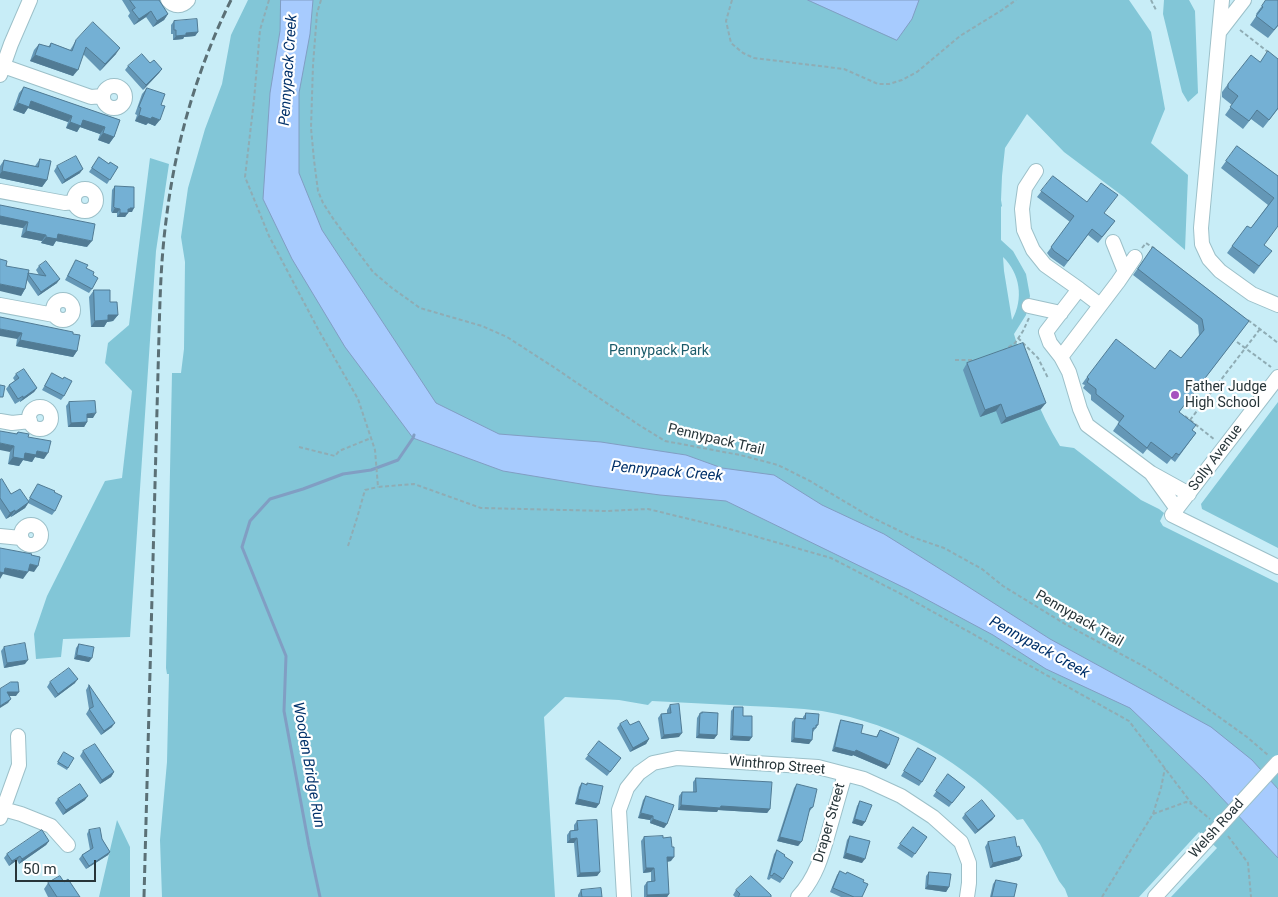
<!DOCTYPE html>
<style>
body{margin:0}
#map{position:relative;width:1278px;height:897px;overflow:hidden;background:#c8edf7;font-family:Roboto,sans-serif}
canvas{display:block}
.scale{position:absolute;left:15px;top:860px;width:81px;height:22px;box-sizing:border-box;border:2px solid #273539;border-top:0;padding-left:6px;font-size:15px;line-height:18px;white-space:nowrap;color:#273539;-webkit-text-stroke:4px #fff;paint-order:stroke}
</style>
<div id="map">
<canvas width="1278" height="897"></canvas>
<div class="scale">50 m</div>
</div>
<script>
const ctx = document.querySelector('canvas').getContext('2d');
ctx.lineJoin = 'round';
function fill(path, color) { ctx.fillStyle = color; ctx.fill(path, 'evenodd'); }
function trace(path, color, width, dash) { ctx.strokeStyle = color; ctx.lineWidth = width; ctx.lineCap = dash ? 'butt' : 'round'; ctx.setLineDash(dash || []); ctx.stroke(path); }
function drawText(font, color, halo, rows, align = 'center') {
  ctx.font = font + ' Roboto,sans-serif'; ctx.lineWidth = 4.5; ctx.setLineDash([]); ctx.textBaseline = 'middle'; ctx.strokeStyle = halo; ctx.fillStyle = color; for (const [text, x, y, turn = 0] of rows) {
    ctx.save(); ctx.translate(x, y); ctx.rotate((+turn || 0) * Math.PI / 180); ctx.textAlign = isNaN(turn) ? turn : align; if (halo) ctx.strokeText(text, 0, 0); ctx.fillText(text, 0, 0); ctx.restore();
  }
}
fill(new Path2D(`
 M 248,0 L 1129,0 L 1151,32 L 1165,109 L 1151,143 L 1188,175 L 1185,250 L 1124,197 L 1064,152 L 1027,114 L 1005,148 L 1002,176 L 1001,200 L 1002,206 L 1001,207 L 1001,240 L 1013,251 L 1026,274 L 1030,296 L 1026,315 L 1014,334 C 1025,373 1039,412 1060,446 L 1074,448 L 1141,500 L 1159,509 L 1164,513 L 1160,521 L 1163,526 L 1278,583 L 1278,897 L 1171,897 L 1217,848 L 1199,832 L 1139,897 L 1068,897 L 1065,889 L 1059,881 L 1040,844 L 1023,819 L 1017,820 C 966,762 898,724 822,711 C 798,708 774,707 750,706 C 717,704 685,703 652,701 L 648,705 L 619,700 L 565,697 L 544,717 L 555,897 L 162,897 L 160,840 L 167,762 L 169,674 L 167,674 L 166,668 L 172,373 L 181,373 L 184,349 L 185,262 L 181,237 L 188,188 L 205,129 L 222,84 L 231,35 ZM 1003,257 C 1020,273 1024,299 1012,320 L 1004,271 Z
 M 1164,0 L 1189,0 L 1195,11 L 1198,93 L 1188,102 L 1182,92 L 1163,14 Z
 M 150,158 L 169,164 L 156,251 L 130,637 L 63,639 L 61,657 L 36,659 L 34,634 L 47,596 L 105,481 L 122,478 L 132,391 L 105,363 L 108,343 L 129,325 Z
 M 1278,402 L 1278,548 L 1202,509 L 1201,504 Z
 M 117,820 L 130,847 L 130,897 L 99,897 Z`), '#82c6d7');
const water = new Path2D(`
 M 281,0 L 313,0 L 310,34 L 299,93 L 299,173 L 322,230 L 436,403 L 499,434 L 601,442 L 686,455 L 722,468 L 774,475 L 822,505 L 884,534 L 956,579 L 1050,639 L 1211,727 L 1252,760 L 1278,789 L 1278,858 L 1205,780 L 1130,708 L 1046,669 L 993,635 L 909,590 L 798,536 L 726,501 L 660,495 L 593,486 L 503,471 L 413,438 L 345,347 L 292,259 L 263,199 L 270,93 L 280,31 Z
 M 808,0 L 919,0 L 912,19 L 897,40 Z`);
fill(water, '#a7cbfe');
trace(water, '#819ec3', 1);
trace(new Path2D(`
 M 320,897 L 309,846 L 284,711 L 286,656 L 242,547 L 250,521 L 270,499 L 303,489 L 343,474 L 371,470 L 398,460 L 413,438 L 414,435`), '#819ec3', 3);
const minor = new Path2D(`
 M 168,0 C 174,7 182,7 188,0
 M 1222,0 L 1201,228 L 1202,244 L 1209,259 L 1220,271 L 1252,294 L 1278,305
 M 1220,31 L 1244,0
 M 3,66 L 91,97 L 103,96
 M 0,75 L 11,44 L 30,0
 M103 97a11 11 0 1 1 22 0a11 11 0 1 1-22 0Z
 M 1036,171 L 1025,188 L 1022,209 L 1024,230 L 1033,250 L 1045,265 L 1079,289 L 1046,332 L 1050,343 L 1061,357 L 1069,372 L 1080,409 L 1087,425 L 1151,473
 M74 200a11 11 0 1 1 22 0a11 11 0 1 1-22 0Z
 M 0,191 L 65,203 L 74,202
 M 1113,242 L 1125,272
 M 1079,289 L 1100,305
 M53 310a10 10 0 1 1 20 0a10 10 0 1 1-20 0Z
 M 0,305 L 54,315
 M 1029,306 L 1061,313
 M 1061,357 L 1118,282 L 1135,257
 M 1278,377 L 1172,515 L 1278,567
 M29 418a11 11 0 1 1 22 0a11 11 0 1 1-22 0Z
 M 0,421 L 12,423 L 30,421
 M 1177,509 L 1151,473 L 1189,494
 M21 535a10 10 0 1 1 20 0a10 10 0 1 1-20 0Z
 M 0,536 L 21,538
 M 3,809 L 21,814 L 51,826 L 68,845
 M 0,818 L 19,765 L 18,736
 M 624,897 L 619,810 L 627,788 L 639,773 L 653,763 L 677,758 L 818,767 L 864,779 L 901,796 L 933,817 L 961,842 L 969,863 L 969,883 L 967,897
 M 798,897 C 817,877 823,852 830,827 C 835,809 840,792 845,774
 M 1155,897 L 1207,840`);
trace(minor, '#9cc0c9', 16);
trace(new Path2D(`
 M 269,0 L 260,30 L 254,100 L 245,177 L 269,236 L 318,329 L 358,399 L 375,450 L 378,487 L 414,484 L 481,508 L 606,511 L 648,509 L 726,528 L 831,558 L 901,594 L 1129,721 L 1192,804 L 1210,819
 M 321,0 L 317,13 L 313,65 L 311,128 L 314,160 L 318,191 L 323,203 L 334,220 L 373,272 L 392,288 L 420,308 L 482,326 L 507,337 L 555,368 L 639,425 L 665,441 L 740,455 L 778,465 L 810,481 L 869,516 L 912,537 L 944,548 L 982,569 L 1003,586 L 1065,624 L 1145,667 L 1191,697 L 1247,737 L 1268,755
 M 732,0 L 726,21 L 731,43 L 743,53 L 754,58 L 844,69 L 878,84 L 889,84 L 902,80 L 917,72 L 960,36 L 1002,10 L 1016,0
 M 1151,0 L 1156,10
 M 1240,30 L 1268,52
 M 1142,248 L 1146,243 L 1155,249
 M 1248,320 L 1278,343
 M 1018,338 L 1038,358 L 1048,378
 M 1237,342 L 1271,367
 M 1003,351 L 1015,343 L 1023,331 L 1029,318
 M 955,360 L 977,360
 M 1185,416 L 1215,440
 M 1190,420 L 1260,329
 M 299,447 L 335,456 L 339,451 L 371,438
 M 348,546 L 357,518 L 365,490 L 378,487
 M 1153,814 L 1186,802 L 1192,804
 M 1228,836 L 1248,863 L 1251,897
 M 1102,897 L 1153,814 L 1161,788 L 1165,768`), '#8facb4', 2, [4, 2.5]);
trace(minor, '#fff', 14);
trace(new Path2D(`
 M 144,897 L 159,335 C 160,297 161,259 166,221 C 175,144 197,69 231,0`), '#5b7076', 3, [8, 4]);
const minorBridge = new Path2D(`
 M 1207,840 L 1278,762`);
trace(minorBridge, '#9cc0c9', 16, []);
trace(minorBridge, '#fff', 14);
fill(new Path2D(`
 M 122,0 L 159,0 L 168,14 L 164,20 L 153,27 L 146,17 L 134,25 L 128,16 L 130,13 Z
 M 1266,0 L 1278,26 L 1268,38 L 1250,25 L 1257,15 L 1256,14 Z
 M 174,21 L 198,32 L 195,36 L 184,37 L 183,39 L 173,40 L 173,34 L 171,34 L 171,25 Z
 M 76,40 L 116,54 L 100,71 L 83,54 L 73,76 L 30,61 L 34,50 L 39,44 L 48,47 L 51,43 L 70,50 L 72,47 Z
 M 1278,59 L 1278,109 L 1263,128 L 1251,119 L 1243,129 L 1225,115 L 1232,105 L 1222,97 L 1222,92 L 1228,84 L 1260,62 Z
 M 150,63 L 162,69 L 159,73 L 143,90 L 125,70 L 128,66 Z
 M 24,87 L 120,120 L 114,137 L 109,144 L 98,140 L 100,134 L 80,127 L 77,132 L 66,128 L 68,122 L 28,108 L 24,114 L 13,110 L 19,93 Z
 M 147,88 L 161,105 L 155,126 L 148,123 L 146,125 L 135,121 L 137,115 L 135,114 L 142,94 Z
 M 1237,146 L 1278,176 L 1264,245 L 1266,258 L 1254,274 L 1227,253 L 1232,246 L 1251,228 L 1268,205 L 1221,168 Z
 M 99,157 L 109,164 L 118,167 L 107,184 L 89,172 Z
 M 40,159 L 47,180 L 42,187 L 0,178 L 0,166 L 4,160 L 35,166 Z
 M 57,166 L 80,173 L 62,184 L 54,171 Z
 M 1053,176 L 1087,202 L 1115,221 L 1098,243 L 1088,235 L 1064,267 L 1050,257 L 1047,253 L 1070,222 L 1037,197 Z
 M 115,186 L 132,212 L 128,212 L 125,217 L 117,217 L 117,213 L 112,213 L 111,211 L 112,190 Z
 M 0,205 L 87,247 L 56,241 L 53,246 L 41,243 L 42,241 L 21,237 L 23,228 L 0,224 Z
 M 1153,247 L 1249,321 L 1179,412 L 1192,430 L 1196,433 L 1175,462 L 1171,459 L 1167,464 L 1147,449 L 1143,454 L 1113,431 L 1119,422 L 1091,400 L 1091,395 L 1083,388 L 1085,385 L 1082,384 L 1087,377 L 1155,369 L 1181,358 L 1199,335 L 1198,325 L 1133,275 Z
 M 76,260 L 93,275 L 92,289 L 89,293 L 65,280 Z
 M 6,266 L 28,273 L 39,275 L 36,270 L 39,266 L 57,283 L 38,296 L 27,280 L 25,289 L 21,296 Z
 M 94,290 L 118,315 L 113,321 L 107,322 L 104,327 L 91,327 L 89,297 Z
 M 0,317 L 73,334 L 77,351 L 73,357 L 16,346 L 17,339 Z
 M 967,363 L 1041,409 L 1001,424 L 996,411 L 980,417 L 963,370 Z
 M 52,373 L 64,396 L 61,400 L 42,390 Z
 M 16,374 L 37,388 L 34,392 L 20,402 L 20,401 L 15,404 L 6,389 L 9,385 L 15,381 L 13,378 Z
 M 69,402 L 93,418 L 87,418 L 87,422 L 84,427 L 68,427 L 66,406 Z
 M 18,432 L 28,437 L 44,459 L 35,457 L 32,462 L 23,460 L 19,466 L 8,464 L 10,452 L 16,434 Z
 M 0,480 L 11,494 L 28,501 L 38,484 L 54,492 L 55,511 L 52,515 L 28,503 L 25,508 L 11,517 L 11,516 L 6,519 L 0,509 Z
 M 79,644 L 89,662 L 74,659 L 76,648 Z
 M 4,647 L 25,664 L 4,668 L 1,651 Z
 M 50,682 L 75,683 L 55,698 L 47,687 Z
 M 89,685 L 112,727 L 101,735 L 86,714 L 89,709 L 86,690 Z
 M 670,705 L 679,737 L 661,739 L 658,718 L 661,714 L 667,713 L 667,710 Z
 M 734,707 L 743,716 L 752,737 L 749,741 L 730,740 L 731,711 Z
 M 702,712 L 717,735 L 714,739 L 696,738 L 697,718 L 700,713 L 701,713 Z
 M 806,713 L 818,725 L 813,732 L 809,744 L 791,742 L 792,722 L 795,718 L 803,718 L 803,717 Z
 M 841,720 L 861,733 L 876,737 L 880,730 L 886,769 L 853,755 L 852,756 L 832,751 L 839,724 Z
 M 620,724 L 630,725 L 649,739 L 646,744 L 630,752 L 617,728 Z
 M 599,741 L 621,758 L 607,776 L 585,759 Z
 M 918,748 L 922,782 L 919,786 L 901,776 Z
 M 83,751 L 114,772 L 111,777 L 100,784 L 80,756 Z
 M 62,754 L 68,768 L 67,770 L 57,764 Z
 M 948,774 L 965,787 L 949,807 L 933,796 Z
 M 696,778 L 770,809 L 767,813 L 718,810 L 717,812 L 678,810 L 679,796 L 682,792 L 693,792 L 693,782 Z
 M 582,783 L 586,785 L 587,783 L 599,804 L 596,808 L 575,804 L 579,787 Z
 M 797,784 L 813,807 L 809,812 L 802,841 L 798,846 L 777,841 L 794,788 Z
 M 646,796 L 667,824 L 664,828 L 650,823 L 650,820 L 638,818 L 643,800 Z
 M 58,799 L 85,800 L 63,815 L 55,803 Z
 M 860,801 L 865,822 L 862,826 L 852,823 L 857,806 Z
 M 965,814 L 995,816 L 992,820 L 975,834 L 962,818 Z
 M 577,821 L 600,872 L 597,876 L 577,877 L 574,843 L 567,843 L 567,835 L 570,831 L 574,830 L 574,825 Z
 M 913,827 L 927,837 L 912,858 L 897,848 Z
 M 89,830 L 102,839 L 110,852 L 108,855 L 86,869 L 79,859 L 82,855 L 90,850 L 87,834 Z
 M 850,836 L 862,863 L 843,858 L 847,840 Z
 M 644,837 L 663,838 L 671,861 L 667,862 L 669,894 L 667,897 L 644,897 L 644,886 L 647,882 L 651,881 L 651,872 L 643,873 L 641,841 Z
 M 49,841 L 46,845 L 19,864 L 17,860 L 9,866 L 4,858 L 7,854 Z
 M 988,842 L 1022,856 L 1019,860 L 990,868 L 985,847 Z
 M 777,850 L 784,856 L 783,879 L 780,883 L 771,878 L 769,880 L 767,879 L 774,854 Z
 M 840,871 L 862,897 L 841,897 L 830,892 L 837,875 Z
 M 929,872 L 949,887 L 946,892 L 925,889 L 926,876 Z
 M 996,880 L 1014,897 L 990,897 L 993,884 Z
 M 64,882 L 80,897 L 48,897 L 44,889 L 48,883 Z
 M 581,890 L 602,897 L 578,897 L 578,895 Z
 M 736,890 L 771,897 L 735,897 L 733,895 Z`), '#6497b6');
fill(new Path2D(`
 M 151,11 L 146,17 L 134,25 L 139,19 Z
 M 168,14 L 164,20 L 153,27 L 157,21 Z
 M 198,32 L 195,36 L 184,37 L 183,39 L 173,40 L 176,36 L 186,33 Z
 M 120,48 L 116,54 L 100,71 L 105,64 Z
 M 35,55 L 78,70 L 73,76 L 30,61 Z
 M 162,69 L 159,73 L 143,90 L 146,85 Z
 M 31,101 L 72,116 L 68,122 L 28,108 L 24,114 L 13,110 L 18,103 Z
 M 139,115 L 152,117 L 160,120 L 155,126 L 148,123 L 146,125 L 135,121 Z
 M 83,120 L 105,127 L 100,134 L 80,127 L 77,132 L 66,128 L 70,122 Z
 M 103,133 L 114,137 L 109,144 L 98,140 Z
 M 83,169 L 80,173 L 62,184 L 65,180 Z
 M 2,171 L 47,180 L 42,187 L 0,178 L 0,174 Z
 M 115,208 L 120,209 L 117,213 L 112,213 Z
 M 130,208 L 134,208 L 132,212 L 128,212 L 128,213 L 125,217 L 117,217 L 120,213 Z
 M 0,216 L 28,222 L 23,228 L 0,224 Z
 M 26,231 L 46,235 L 42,241 L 21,237 Z
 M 58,234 L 92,241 L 87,247 L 56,241 L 53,246 L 41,243 L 46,237 Z
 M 60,279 L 57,283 L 38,296 L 41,292 Z
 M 0,284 L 25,289 L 21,296 L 0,291 Z
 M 108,315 L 118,315 L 113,321 L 107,322 L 104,327 L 91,327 L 95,321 Z
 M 0,329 L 22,333 L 17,339 L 0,336 Z
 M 20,340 L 77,351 L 73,357 L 16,346 Z
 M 37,388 L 34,392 L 20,402 L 23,398 Z
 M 1046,403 L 1041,409 L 1001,424 L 1006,418 Z
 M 1001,404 L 996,411 L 980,417 L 985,410 Z
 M 96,413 L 93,418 L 84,418 L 87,414 Z
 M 87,422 L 84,427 L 68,427 L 71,423 Z
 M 0,443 L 14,446 L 10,452 L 0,450 Z
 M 37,451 L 48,453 L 44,459 L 35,457 L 32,462 L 23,460 L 19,466 L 8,464 L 13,457 L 25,453 Z
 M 29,502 L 25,508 L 11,517 L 15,512 Z
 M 15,510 L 11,516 L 6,519 L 10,513 Z
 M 30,564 L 38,566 L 34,572 L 25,570 Z
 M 5,568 L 28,572 L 23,579 L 3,574 L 0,579 L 0,572 Z
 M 77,655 L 92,658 L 89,662 L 74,659 Z
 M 28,660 L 25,664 L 4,668 L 7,663 Z
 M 78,679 L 75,683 L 55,698 L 58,694 Z
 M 7,692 L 19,692 L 16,696 L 4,696 Z
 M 11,699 L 8,703 L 0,708 L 0,706 Z
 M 115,723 L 112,727 L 101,735 L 104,731 Z
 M 682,733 L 679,737 L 661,739 L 664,735 Z
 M 699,734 L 717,735 L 714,739 L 696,738 Z
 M 733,736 L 752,737 L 749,741 L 730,740 Z
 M 794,738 L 812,740 L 809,744 L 791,742 Z
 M 649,739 L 646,744 L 630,752 L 633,748 Z
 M 835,747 L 856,750 L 889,765 L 886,769 L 853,755 L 852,756 L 832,751 Z
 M 114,772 L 111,777 L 100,784 L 102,780 Z
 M 88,796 L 85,800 L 63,815 L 66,810 Z
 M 578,799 L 599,804 L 596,808 L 575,804 Z
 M 681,805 L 721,806 L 770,809 L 767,813 L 718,810 L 717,812 L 678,810 Z
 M 641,813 L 653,816 L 650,820 L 638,818 Z
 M 995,816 L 992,820 L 975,834 L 978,830 Z
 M 653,819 L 667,824 L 664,828 L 650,823 Z
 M 855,819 L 865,822 L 862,826 L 852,823 Z
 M 780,837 L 802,841 L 798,846 L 777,841 Z
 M 577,838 L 574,843 L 567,843 L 570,839 Z
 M 49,841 L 46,845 L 19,864 L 22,859 Z
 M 110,852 L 108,855 L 86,869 L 89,866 Z
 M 846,853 L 865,859 L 862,863 L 843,858 Z
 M 20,856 L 17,860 L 9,866 L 12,861 Z
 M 1022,856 L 1019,860 L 990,868 L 993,863 Z
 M 667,857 L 674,857 L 671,861 L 664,862 Z
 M 646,868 L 654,868 L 651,872 L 643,873 Z
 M 600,872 L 597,876 L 577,877 L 580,873 Z
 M 928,885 L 949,887 L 946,892 L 925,889 Z
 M 669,894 L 667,897 L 646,897 L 647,895 Z`), '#517b94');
const building = new Path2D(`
 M 130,0 L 159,0 L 168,14 L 157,21 L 151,11 L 139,19 L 132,10 L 135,8 Z
 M 1266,0 L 1278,0 L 1278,25 L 1274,30 L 1256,16 L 1263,7 L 1262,6 Z
 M 197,19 L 198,32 L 186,33 L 186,35 L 176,36 L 176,30 L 174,30 L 174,21 Z
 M 93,22 L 120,48 L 105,64 L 86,47 L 78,70 L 35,55 L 39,44 L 50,47 L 51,43 L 72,51 L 76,40 Z
 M 1268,51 L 1278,59 L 1278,108 L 1269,120 L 1257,110 L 1249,121 L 1230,107 L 1238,96 L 1228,88 L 1228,84 L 1251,55 L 1260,62 Z
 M 142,54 L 150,63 L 154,60 L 162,69 L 146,85 L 128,66 Z
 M 24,87 L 120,120 L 114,137 L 103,133 L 105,127 L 83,120 L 81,126 L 70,122 L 72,116 L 31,101 L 29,107 L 18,103 Z
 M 147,88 L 165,94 L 161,105 L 165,106 L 160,120 L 152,117 L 151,119 L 139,115 L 141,108 L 139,107 Z
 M 1237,146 L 1278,176 L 1278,226 L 1264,245 L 1272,251 L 1259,266 L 1232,246 L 1247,226 L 1251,228 L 1274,198 L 1226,161 Z
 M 76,156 L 83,169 L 65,180 L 57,166 Z
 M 99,157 L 109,164 L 110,162 L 118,167 L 110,180 L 92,168 Z
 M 40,159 L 51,161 L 47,180 L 2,171 L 4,160 L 38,167 Z
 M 1053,176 L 1087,202 L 1101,183 L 1118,195 L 1104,213 L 1115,221 L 1102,237 L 1092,229 L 1068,261 L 1054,251 L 1051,247 L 1074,216 L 1041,191 Z
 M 115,186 L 134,187 L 134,208 L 130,208 L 130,209 L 128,209 L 128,213 L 120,213 L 120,209 L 115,208 L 114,207 Z
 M 0,205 L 95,224 L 92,241 L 58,234 L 57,239 L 46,237 L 46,235 L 26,231 L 28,222 L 0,216 Z
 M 1153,247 L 1249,321 L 1179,412 L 1196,425 L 1192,430 L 1196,433 L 1179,455 L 1176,453 L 1172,458 L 1151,442 L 1147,448 L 1118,424 L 1124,416 L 1096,394 L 1096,389 L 1087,382 L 1089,379 L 1087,377 L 1116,339 L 1155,369 L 1170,350 L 1181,358 L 1204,330 L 1202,319 L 1138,269 Z
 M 0,259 L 7,261 L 6,266 L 29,270 L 25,289 L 0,284 Z
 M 76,260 L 88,265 L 86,268 L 94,272 L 93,275 L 98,278 L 92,289 L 68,276 Z
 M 46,261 L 60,279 L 41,292 L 28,274 L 28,273 L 46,276 L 39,266 Z
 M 94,290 L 110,290 L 110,302 L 117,302 L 118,315 L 108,315 L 108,320 L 95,321 Z
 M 0,317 L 73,332 L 73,334 L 80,335 L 77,351 L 20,340 L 22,333 L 0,329 Z
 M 1023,343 L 1046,403 L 1006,418 L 1001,404 L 985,410 L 967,363 Z
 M 24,369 L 37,388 L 23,398 L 23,396 L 18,399 L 9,385 L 19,378 L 16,374 Z
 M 52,373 L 63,379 L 64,377 L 72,381 L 64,396 L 45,386 Z
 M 0,385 L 5,386 L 3,397 L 0,397 Z
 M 95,401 L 96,413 L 87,414 L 87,422 L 71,423 L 69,402 Z
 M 0,431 L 17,434 L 18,432 L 29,434 L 28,437 L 51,441 L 48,453 L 37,451 L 36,455 L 25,453 L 24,459 L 13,457 L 14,446 L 0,443 Z
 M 2,479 L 11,494 L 20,489 L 29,502 L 15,512 L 15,510 L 10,513 L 0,498 L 0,480 Z
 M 38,484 L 55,491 L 54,492 L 62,496 L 55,511 L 30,498 Z
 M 0,548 L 32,554 L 31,555 L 40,557 L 38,566 L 30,564 L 28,572 L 5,568 L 4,573 L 0,572 Z
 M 25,643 L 28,660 L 7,663 L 4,647 Z
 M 79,644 L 94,647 L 92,658 L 77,655 Z
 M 69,668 L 78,679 L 58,694 L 50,682 Z
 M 11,682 L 18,682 L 19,692 L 7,692 L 11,699 L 0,706 L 0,689 Z
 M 89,685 L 115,723 L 104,731 L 89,709 L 93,707 Z
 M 679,704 L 682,733 L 664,735 L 661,714 L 671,713 L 670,705 Z
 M 734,707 L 743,707 L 743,716 L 752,716 L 752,737 L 733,736 Z
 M 702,712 L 718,713 L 717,735 L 699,734 L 700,713 L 702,713 Z
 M 806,713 L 819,714 L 818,725 L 816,725 L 816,728 L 813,728 L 812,740 L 794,738 L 795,718 L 805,719 Z
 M 627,720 L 630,725 L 639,721 L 649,739 L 633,748 L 620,724 Z
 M 841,720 L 863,725 L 861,733 L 877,737 L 880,730 L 899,738 L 889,765 L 856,750 L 855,752 L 835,747 Z
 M 599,741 L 621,758 L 610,772 L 588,755 Z
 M 95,744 L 114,772 L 102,780 L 83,751 Z
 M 918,748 L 936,758 L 922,782 L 904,771 Z
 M 64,752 L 74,758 L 68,768 L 58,762 Z
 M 948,774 L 965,787 L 952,803 L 936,791 Z
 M 696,778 L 772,782 L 770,809 L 721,806 L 720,808 L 681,805 L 682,792 L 696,792 Z
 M 582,783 L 587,785 L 587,783 L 603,786 L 599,804 L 578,799 Z
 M 80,784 L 88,796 L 66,810 L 58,799 Z
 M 797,784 L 817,789 L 813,807 L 810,808 L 802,841 L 801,842 L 780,837 Z
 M 646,796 L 674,805 L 667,824 L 653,819 L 653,816 L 641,813 Z
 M 982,800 L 995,816 L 978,830 L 965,814 Z
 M 860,801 L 872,805 L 865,822 L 855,819 Z
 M 597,820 L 600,872 L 580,873 L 577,838 L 570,839 L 570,831 L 578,830 L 577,821 Z
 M 913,827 L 927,837 L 915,854 L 900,844 Z
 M 100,828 L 102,839 L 110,852 L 89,866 L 82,855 L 93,848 L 89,830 Z
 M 42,830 L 49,841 L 22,859 L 20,856 L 12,861 L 7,854 Z
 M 663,836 L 663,838 L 671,837 L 672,847 L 674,847 L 674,857 L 667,857 L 669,894 L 647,895 L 647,882 L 655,881 L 654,868 L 646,868 L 644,837 Z
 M 850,836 L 870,841 L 865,859 L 846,853 Z
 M 1015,837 L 1017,847 L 1019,846 L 1022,856 L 993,863 L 988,842 Z
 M 777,850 L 785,855 L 784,856 L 793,862 L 783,879 L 774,873 L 772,876 L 770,875 Z
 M 840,871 L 846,874 L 847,872 L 864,880 L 863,882 L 868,884 L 862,897 L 854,897 L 833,888 Z
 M 929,872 L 951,874 L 949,887 L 928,885 Z
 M 60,876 L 64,882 L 68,879 L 80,897 L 57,897 L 48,883 Z
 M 751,876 L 771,895 L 771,897 L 738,897 L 740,894 L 736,890 Z
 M 996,880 L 1017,884 L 1014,897 L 992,897 Z
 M 601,888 L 602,897 L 582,897 L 581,890 Z`);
fill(building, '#74b0d4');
trace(building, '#517b94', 1);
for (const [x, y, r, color] of [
 [1175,395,5,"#a551bf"]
]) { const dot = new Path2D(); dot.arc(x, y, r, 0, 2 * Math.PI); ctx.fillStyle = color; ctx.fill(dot); trace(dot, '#fff', 2); }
drawText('14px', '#1b5b6a', '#fff', [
 ["Pennypack Park",659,351]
]);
drawText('14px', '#273539', '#fff', [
 ["Father Judge",1185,387],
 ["High School",1185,403]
], 'left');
drawText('14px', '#273539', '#fff', [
 ["Pennypack Trail",716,440,13],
 ["Solly Avenue",1216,458,-53],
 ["Pennypack Trail",1079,619,30],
 ["Winthrop Street",777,766,5],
 ["Draper Street",830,823,-74],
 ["Welsh Road",1217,829,-48]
]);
drawText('italic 15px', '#02326b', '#fff', [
 ["Pennypack Creek",289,70,-86],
 ["Pennypack Creek",667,472,5],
 ["Pennypack Creek",1039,648,29],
 ["Wooden Bridge Run",308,765,80]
]);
</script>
